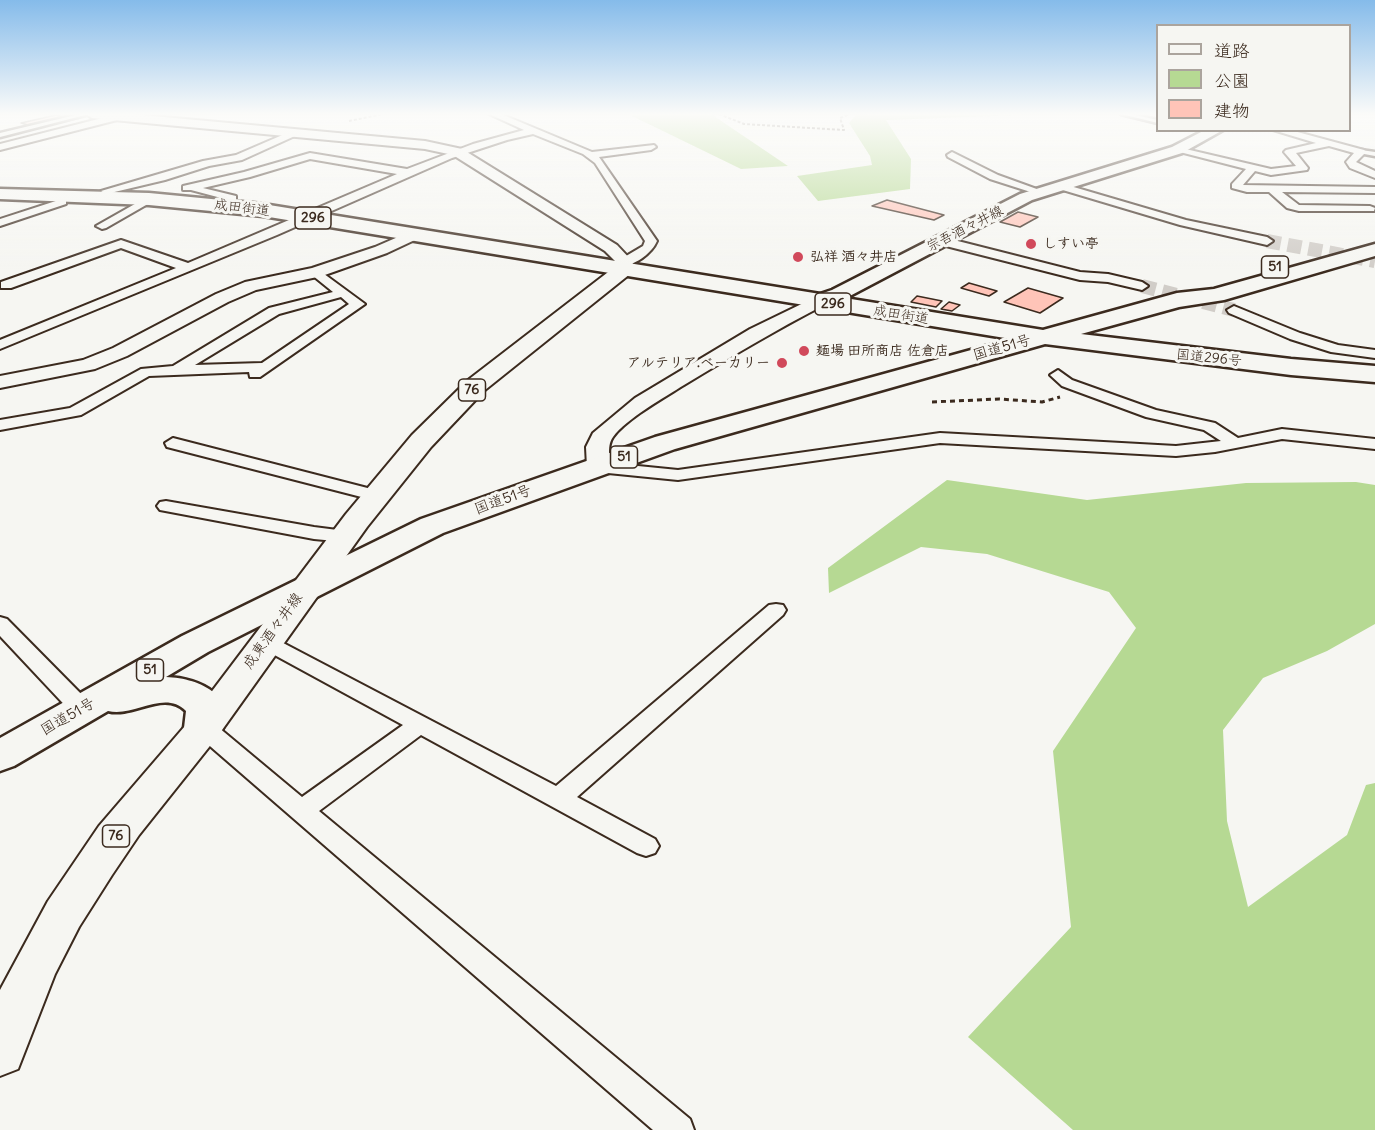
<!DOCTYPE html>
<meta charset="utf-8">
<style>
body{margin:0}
#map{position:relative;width:1375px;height:1130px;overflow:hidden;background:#f6f6f2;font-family:Delius,"Klee One",sans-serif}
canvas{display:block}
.legend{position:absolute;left:1156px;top:24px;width:195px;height:108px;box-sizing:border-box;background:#f6f6f2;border:2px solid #aba49d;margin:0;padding:8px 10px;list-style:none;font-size:18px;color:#3b2a1e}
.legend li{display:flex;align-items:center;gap:12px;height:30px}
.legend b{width:30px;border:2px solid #aba49d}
</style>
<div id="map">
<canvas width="1375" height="1130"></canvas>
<ul class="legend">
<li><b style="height:8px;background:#f6f6f2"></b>道路</li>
<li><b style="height:16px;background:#b6d993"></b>公園</li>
<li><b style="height:16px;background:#ffc4b8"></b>建物</li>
</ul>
</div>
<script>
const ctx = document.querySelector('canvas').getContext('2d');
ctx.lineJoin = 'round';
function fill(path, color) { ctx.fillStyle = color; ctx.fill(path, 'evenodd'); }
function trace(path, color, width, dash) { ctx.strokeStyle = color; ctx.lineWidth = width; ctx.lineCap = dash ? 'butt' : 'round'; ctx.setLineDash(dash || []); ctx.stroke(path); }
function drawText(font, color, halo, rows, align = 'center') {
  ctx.font = font + ' Delius,"Klee One",sans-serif'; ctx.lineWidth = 6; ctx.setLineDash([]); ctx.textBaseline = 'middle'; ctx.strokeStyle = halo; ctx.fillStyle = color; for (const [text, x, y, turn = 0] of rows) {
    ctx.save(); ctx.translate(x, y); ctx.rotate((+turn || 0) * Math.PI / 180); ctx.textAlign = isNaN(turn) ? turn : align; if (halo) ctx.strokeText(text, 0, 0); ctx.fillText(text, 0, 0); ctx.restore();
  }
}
fill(new Path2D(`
 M 628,114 L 711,114 L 788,166 L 741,169 Z
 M 868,114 L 1044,114 L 886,120 L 911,159 L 910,189 L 818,201 L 797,176 L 872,165 L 870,156 L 849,123 L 856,115 Z
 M 947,480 L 1087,500 L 1246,483 L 1356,482 L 1375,485 L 1375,624 L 1327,651 L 1263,678 L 1223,730 L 1227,821 L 1248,907 L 1347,835 L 1366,785 L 1375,783 L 1375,1130 L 1073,1130 L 968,1037 L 1071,927 L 1053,751 L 1136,628 L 1109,592 L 987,554 L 921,547 L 829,593 L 828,568 Z`), '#b6d993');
const building = new Path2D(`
 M 56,115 L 63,117 L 28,125 L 21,123 Z
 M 887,200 L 944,215 L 934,220 L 872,206 Z
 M 1018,212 L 1038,217 L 1020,227 L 1000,222 Z
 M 969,283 L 997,291 L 989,296 L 961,288 Z
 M 1028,288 L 1063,298 L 1040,313 L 1004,302 Z
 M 917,296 L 942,301 L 936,307 L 911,302 Z
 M 949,302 L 960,305 L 952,311 L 941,309 Z`);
fill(building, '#ffc4b8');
trace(building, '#3b2a1e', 1.5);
trace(new Path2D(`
 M 1267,241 L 1375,261
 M 1142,286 L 1234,310`), '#d1cdc8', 14, [14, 7]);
const service = new Path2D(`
 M 80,114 L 89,114 L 0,137 L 0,133 Z
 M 1121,114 L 1130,114 L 1158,120 L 1158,123 Z
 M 1361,150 L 1375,152 L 1375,156 L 1359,153 Z`);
const minor = new Path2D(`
 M 118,114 L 123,117 L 121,119 L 0,150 L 0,144 Z
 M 489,114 L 501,114 L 592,152 L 654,145 L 656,147 L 651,150 L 599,157 L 657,241 C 652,253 634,267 621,265 L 619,262 L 621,259 L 643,246 L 645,241 L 595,163 L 583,154 L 533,134 L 507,140 L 452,158 L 277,235 L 0,349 L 0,340 L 176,268 L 121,248 L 11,288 L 1,288 L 1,282 L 121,240 L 188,263 L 397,174 L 310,159 L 250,177 L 203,188 L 236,196 L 236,200 L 225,209 L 219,206 L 225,199 L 191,190 L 183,190 L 183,186 L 244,172 L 310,153 L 407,169 L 473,144 L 524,130 Z
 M 294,130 L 299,133 L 297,135 L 242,160 L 209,166 L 165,180 L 106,194 L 101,191 L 203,161 L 236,155 Z
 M 1273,130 L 1290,130 L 1364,150 L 1366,152 L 1356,162 L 1375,171 L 1375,178 L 1350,168 L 1346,162 L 1354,153 L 1329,146 L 1296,153 L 1308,168 L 1307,170 L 1271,175 L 1255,171 L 1243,185 L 1375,187 L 1375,193 L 1282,192 L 1299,205 L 1370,206 L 1375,208 L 1374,211 L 1299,211 L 1287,208 L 1269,192 L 1247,192 L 1232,188 L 1232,184 L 1246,169 L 1172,150 L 1177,147 L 1271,169 L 1296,166 L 1284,152 L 1286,150 L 1316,143 Z
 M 952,152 L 998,175 L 1045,192 L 1040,195 L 990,179 L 948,157 L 947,155 Z
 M 1060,183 L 1186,220 L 1267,237 L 1273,241 L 1267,245 L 1180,225 L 1056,188 L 1055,186 Z
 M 149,196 L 153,197 L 153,201 L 106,228 L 102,229 L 96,226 Z
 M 62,199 L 66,200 L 66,204 L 0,226 L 0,219 Z
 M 942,237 L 1080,272 L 1108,274 L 1142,282 L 1148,286 L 1142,290 L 1108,282 L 1080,280 L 938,244 L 938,238 Z
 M 316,268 L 365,304 L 260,377 L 250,377 L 249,372 L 149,376 L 81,415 L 0,430 L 0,420 L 70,408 L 141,369 L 173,366 L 269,308 L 333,292 L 312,275 L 310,272 ZM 341,297 L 349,304 L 262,363 L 195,365 L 279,314 Z
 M 1234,306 L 1300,333 L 1338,345 L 1375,350 L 1375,358 L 1331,352 L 1290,339 L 1229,313 L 1227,310 Z
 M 1058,370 L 1072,380 L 1156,410 L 1215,423 L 1238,438 L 1282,429 L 1375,439 L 1375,449 L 1282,439 L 1215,452 L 1176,456 L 940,443 L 678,480 L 598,472 L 592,471 L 589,467 L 592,463 L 598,462 L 678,470 L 940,433 L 1176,446 L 1221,441 L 1204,430 L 1146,417 L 1062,386 L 1050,375 Z
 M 173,438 L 383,492 L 386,496 L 383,500 L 377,501 L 167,447 L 165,443 Z
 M 166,501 L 314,527 L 353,532 L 355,536 L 353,540 L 346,542 L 314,539 L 160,510 L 157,506 L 160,502 Z
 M 776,604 L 783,605 L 786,610 L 783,615 L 577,797 L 655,839 L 659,846 L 655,853 L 646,856 L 637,853 L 421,735 L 319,811 L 690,1119 L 694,1130 L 653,1130 L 196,734 L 192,728 L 196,722 L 204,720 L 212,722 L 302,797 L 403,725 L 258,646 L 255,641 L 258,636 L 266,634 L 556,786 L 769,605 Z
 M 0,617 L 7,619 L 90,703 L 93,709 L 90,715 L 82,717 L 74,715 L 0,636 Z`);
const tertiary = new Path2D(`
 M 86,114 L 131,114 L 425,141 L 462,149 L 617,245 L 633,262 L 631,270 L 623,275 L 617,273 L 615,270 L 617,263 L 605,251 L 453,155 L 425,149 L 92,118 Z
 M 414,230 L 422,235 L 419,238 L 387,253 L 322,276 L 256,290 L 228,302 L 127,356 L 95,369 L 0,388 L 0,376 L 83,360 L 113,348 L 216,294 L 245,282 L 312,268 L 375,247 Z
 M 818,296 L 824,297 L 827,301 L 824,305 C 776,330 730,357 684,385 C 665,397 626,419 613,437 C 605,448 613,461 606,472 L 598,474 L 590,472 L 587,467 L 586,447 L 593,433 L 635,398 L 750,329 Z`);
const secondary = new Path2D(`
 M 1205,130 L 1223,130 L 1182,153 L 1032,200 L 846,298 L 818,307 L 811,305 L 808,301 L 811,297 L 832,290 L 1020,194 L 1172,147 Z`);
const primary = new Path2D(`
 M 623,264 L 630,266 L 633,270 L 630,274 L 485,390 L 431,447 L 367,527 L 217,737 L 139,835 L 112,875 L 79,927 L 55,974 L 18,1069 L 0,1076 L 0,990 L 48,901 L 99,826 L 191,719 L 346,514 L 412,435 L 468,380 L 616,266 Z`);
const trunk = new Path2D(`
 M 0,189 L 149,193 L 263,204 L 1043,330 L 1177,293 L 1214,289 L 1375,244 L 1375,256 L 1224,300 L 1179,307 L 1081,334 L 1291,359 L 1375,366 L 1375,382 L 1291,375 L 1045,344 L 675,449 L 443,533 L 208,652 L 166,677 C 201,678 242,698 218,738 L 204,742 L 190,738 L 184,728 L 186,711 C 164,689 133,718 108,711 L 14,766 L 0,771 L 0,738 L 182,636 L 421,519 L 655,437 L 1011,339 L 263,216 L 149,205 L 0,199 Z`);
trace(service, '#3b2a1e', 5);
trace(minor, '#3b2a1e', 4);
trace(tertiary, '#3b2a1e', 4);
trace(secondary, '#3b2a1e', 5);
trace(primary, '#3b2a1e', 4);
trace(trunk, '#3b2a1e', 5);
trace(new Path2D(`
 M 719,114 L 744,124 L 844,130 L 840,118 L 850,114
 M 349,121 L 383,114`), '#3b2a1e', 2, [3, 2]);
trace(new Path2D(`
 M 932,402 L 999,399 L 1042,402 L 1060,397`), '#3b2a1e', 3, [5, 4]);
fill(service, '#f6f6f2');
fill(minor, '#f6f6f2');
fill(tertiary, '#f6f6f2');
fill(secondary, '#f6f6f2');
fill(primary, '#f6f6f2');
fill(trunk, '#f6f6f2');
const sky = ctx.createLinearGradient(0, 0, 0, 272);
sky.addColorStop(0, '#85bbea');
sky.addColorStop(0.42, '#fbfbf9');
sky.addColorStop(1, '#fbfbf900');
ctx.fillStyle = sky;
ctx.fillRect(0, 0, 1375, 272);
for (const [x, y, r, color] of [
 [1031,244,6,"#d1495b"],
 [798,257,6,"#d1495b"],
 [804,351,6,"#d1495b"],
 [782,363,6,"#d1495b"]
]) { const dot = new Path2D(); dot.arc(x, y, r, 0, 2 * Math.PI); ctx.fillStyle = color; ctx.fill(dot); trace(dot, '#f6f6f2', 2); }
drawText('14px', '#3b2a1e', '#f6f6f2', [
 ["成田街道",242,208,7],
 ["宗吾酒々井線",965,229,-27],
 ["成田街道",901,315,9],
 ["国道296号",1209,358,6]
]);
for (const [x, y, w] of [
 [313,218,36],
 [1275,267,27],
 [833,304,36],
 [472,390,27],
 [624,457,27],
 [150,670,27],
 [116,836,27]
]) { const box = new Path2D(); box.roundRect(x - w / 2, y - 11, w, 22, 4.5); ctx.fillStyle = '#f6f6f2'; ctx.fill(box); trace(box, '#3b2a1e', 1.5); }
drawText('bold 14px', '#3b2a1e', null, [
 ["296",313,218],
 ["51",1275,267],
 ["296",833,304],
 ["76",472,390],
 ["51",624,457],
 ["51",150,670],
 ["76",116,836]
]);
drawText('bold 14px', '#3b2a1e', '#f6f6f2', [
 ["しすい亭",1043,244],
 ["弘祥 酒々井店",810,257],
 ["麺場 田所商店 佐倉店",816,351],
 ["アルテリア.ベーカリー",770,363,"right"]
], 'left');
drawText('15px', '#3b2a1e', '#f6f6f2', [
 ["国道51号",1002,348,-16],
 ["国道51号",503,500,-20],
 ["成東酒々井線",273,631,-54],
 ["国道51号",68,717,-30]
]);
</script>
